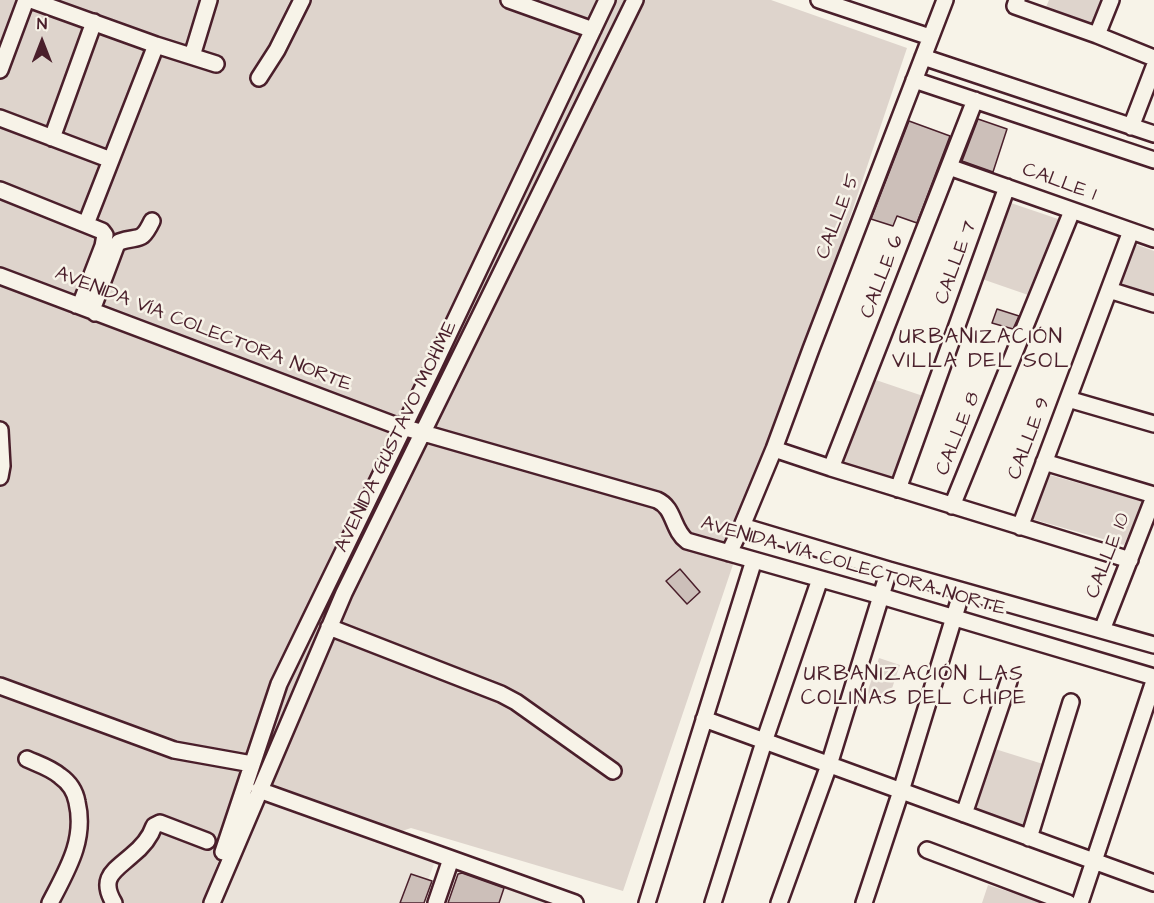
<!DOCTYPE html>
<meta charset="utf-8">
<style>
body{margin:0}
#map{position:relative;width:1154px;height:903px;overflow:hidden;background:#f7f3e8;font-family:"Architects Daughter",sans-serif}
canvas{display:block}
.north{position:absolute;left:12px;top:12px;width:60px;height:60px;-webkit-text-stroke:4px #f7f3e8;paint-order:stroke;rotate:0deg;font-size:16px;font-weight:700;line-height:24px;text-align:center;color:#4a1f2b}
.north::after{content:'';display:block;margin:auto;width:21px;height:27px;background:#4a1f2b;clip-path:polygon(50% 0,100% 100%,50% 72%,0 100%)}
</style>
<div id="map">
<canvas width="1154" height="903"></canvas>
<div class="north">N</div>
</div>
<script>
const ctx = document.querySelector('canvas').getContext('2d');
ctx.lineJoin = 'round';
function fill(path, color) { ctx.fillStyle = color; ctx.fill(path, 'evenodd'); }
function trace(path, color, width, dash) { ctx.strokeStyle = color; ctx.lineWidth = width; ctx.lineCap = dash ? 'butt' : 'round'; ctx.setLineDash(dash || []); ctx.stroke(path); }
function drawText(font, color, halo, rows, align = 'center') {
  ctx.font = font + ' "Architects Daughter",sans-serif'; ctx.lineWidth = 5; ctx.setLineDash([]); ctx.textBaseline = 'middle'; ctx.strokeStyle = halo; ctx.fillStyle = color; for (const [text, x, y, turn = 0] of rows) {
    ctx.save(); ctx.translate(x, y); ctx.rotate((+turn || 0) * Math.PI / 180); ctx.textAlign = isNaN(turn) ? turn : align; if (halo) ctx.strokeText(text, 0, 0); ctx.fillText(text, 0, 0); ctx.restore();
  }
}
fill(new Path2D(`
 M 260,797 L 436,858 L 420,903 L 223,903 Z
 M 457,869 L 553,903 L 446,903 Z`), '#eae3da');
fill(new Path2D(`
 M 0,0 L 771,0 L 907,48 L 623,891 L 411,828 L 399,832 L 368,826 L 313,806 L 306,796 L 260,783 L 244,791 L 203,903 L 0,903 Z
 M 1049,0 L 1103,0 L 1092,27 L 1044,12 Z
 M 1008,202 L 1061,220 L 1034,297 L 982,279 Z
 M 1135,244 L 1154,251 L 1154,298 L 1120,285 Z
 M 870,378 L 926,397 L 896,484 L 840,465 Z
 M 1046,474 L 1143,501 L 1124,545 L 1032,519 Z
 M 879,658 L 900,665 L 887,703 L 866,696 Z
 M 995,749 L 1043,764 L 1022,827 L 974,811 Z
 M 988,885 L 1041,902 L 1040,903 L 982,903 Z`), '#ded4cc');
const building = new Path2D(`
 M 978,119 L 1007,129 L 993,172 L 962,161 Z
 M 909,121 L 950,136 L 917,223 L 897,216 L 893,226 L 871,219 Z
 M 997,309 L 1019,316 L 1013,329 L 992,323 Z
 M 680,569 L 700,592 L 687,604 L 666,581 Z
 M 462,873 L 504,888 L 499,903 L 448,903 L 458,874 Z
 M 411,874 L 432,881 L 424,903 L 400,903 Z`);
fill(building, '#ccbfb9');
trace(building, '#4a1f2b', 1.5);
const minor = new Path2D(`
 M 31,0 L 156,45 L 216,64
 M 509,0 L 593,30
 M 819,0 L 930,37
 M 1017,0 L 1015,6 L 1097,35 L 1154,58
 M 1097,35 L 1111,0
 M 192,56 L 209,0
 M 923,57 L 1154,134
 M 0,70 L 26,0
 M 259,78 L 277,50 L 302,0
 M 914,80 L 1154,160
 M 0,118 L 111,160
 M 1131,127 L 1154,67
 M 52,138 L 94,22
 M 949,167 L 1154,239
 M 0,190 L 102,231 L 105,235 L 103,246 L 81,303 L 76,305
 M 86,224 L 156,45
 M 0,276 L 392,424 L 657,500 C 675,508 672,530 687,541 L 881,596 L 1154,677
 M 1109,290 L 1154,304
 M 95,313 L 93,308 L 95,302 L 116,246 L 119,242 C 139,235 141,244 152,221
 M 1068,399 L 1154,424
 M 0,430 L 2,466 L 0,477
 M 774,449 L 831,468 L 1130,560
 M 1044,462 L 1154,495
 M 831,468 L 975,100
 M 898,489 L 1007,187
 M 952,506 L 1072,211
 M 742,526 L 889,570 L 1154,645
 M 1020,527 L 1131,231
 M 729,553 L 742,526 L 774,449 L 811,349 L 945,0
 M 329,627 L 501,694 L 516,702 L 613,771
 M 1102,630 L 1154,497
 M 0,686 L 174,750 L 252,764
 M 704,719 L 1154,883
 M 27,759 C 38,764 51,768 60,776 C 70,783 75,791 77,802 C 86,840 67,870 50,903
 M 259,790 L 575,903
 M 964,814 L 1009,681
 M 1029,838 L 1071,702
 M 927,850 L 1068,903
 M 223,852 L 279,684 L 432,369 L 607,0
 M 114,903 C 99,878 114,871 131,856 C 141,848 150,838 154,826 L 160,823 L 207,841
 M 212,903 L 344,593 L 635,0
 M 436,903 L 451,859
 M 647,903 L 754,560
 M 713,903 L 764,742 L 820,579
 M 779,903 L 829,765 L 889,570
 M 864,903 L 901,791 L 962,591
 M 1080,903 L 1154,681`);
trace(minor, '#4a1f2b', 20);
trace(minor, '#f7f3e8', 15);
drawText('20px', '#4a1f2b', '#f7f3e8', [
 ["CALLE 1",1059,183,20],
 ["CALLE 5",839,217,-69],
 ["CALLE 7",957,263,-70],
 ["CALLE 6",883,277,-69],
 ["AVENIDA VÍA COLECTORA NORTE",203,330,21],
 ["CALLE 8",959,434,-68],
 ["AVENIDA GUSTAVO MOHME",397,437,-64],
 ["CALLE 9",1030,439,-69],
 ["CALLE 10",1109,556,-69],
 ["AVENIDA VÍA COLECTORA NORTE",853,567,16]
]);
ctx.letterSpacing = '1.5px';
drawText('21px', '#4a1f2b', '#f7f3e8', [
 ["URBANIZACIÓN",981,339],
 ["VILLA DEL SOL",981,363],
 ["URBANIZACIÓN LAS",914,676],
 ["COLINAS DEL CHIPE",914,700]
]);
ctx.letterSpacing = '0px';
</script>
